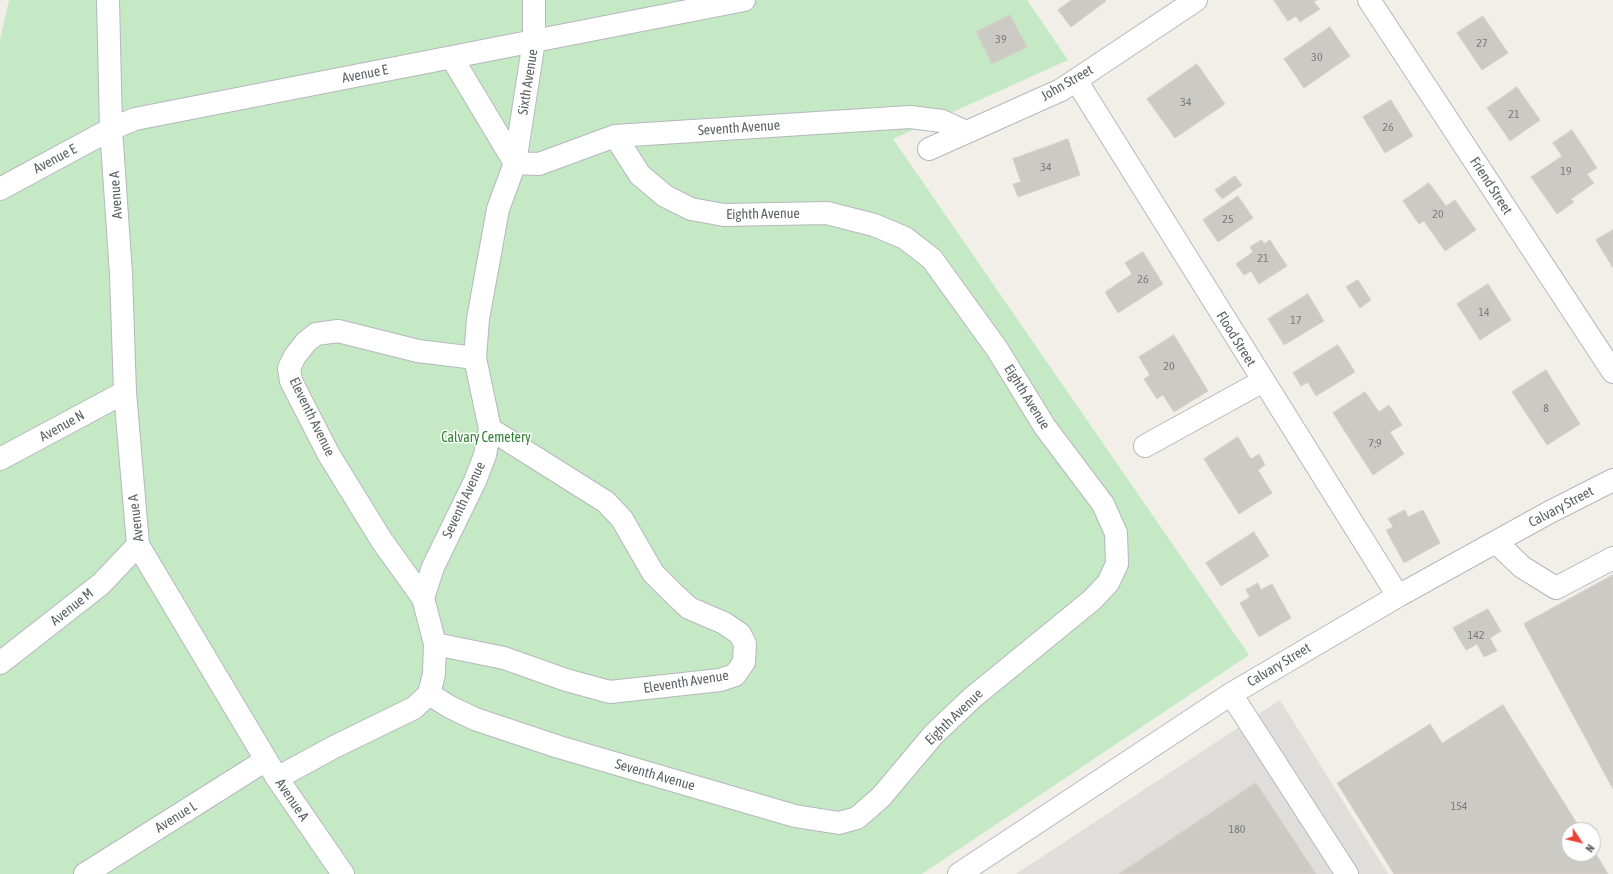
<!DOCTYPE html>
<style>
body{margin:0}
#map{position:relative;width:1613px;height:874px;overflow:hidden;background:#f1efe8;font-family:"Asap Condensed",sans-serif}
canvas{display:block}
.north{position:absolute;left:1561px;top:822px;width:40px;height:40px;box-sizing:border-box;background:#fff;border:1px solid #bfc1c3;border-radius:50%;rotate:125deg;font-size:11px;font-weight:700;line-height:16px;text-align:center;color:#5f6368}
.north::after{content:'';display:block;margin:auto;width:14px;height:18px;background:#ea4335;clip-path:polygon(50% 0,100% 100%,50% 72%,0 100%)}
</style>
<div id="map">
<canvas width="1613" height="874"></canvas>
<div class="north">N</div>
</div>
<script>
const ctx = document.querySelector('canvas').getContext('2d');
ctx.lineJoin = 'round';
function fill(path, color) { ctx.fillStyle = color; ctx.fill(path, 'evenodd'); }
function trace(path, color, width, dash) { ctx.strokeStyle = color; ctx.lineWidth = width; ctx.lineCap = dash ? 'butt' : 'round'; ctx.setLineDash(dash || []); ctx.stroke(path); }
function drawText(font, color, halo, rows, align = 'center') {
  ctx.font = font + ' "Asap Condensed",sans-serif'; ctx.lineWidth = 3; ctx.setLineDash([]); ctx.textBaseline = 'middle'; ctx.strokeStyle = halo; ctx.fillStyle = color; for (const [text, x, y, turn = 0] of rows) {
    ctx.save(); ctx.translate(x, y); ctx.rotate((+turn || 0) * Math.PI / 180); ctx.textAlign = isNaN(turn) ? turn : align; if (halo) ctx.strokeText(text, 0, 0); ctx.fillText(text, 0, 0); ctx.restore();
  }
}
fill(new Path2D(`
 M 1280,700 L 1388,874 L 1016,874 Z`), '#e0deda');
fill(new Path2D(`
 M 9,0 L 1027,0 L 1068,60 L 893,139 L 1249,655 L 922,874 L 0,874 L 0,40 Z`), '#c5e8c5');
const building = new Path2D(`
 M 1072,0 L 1105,0 L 1106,1 L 1071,27 L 1058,10 Z
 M 1274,0 L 1317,0 L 1314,2 L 1320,9 L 1300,22 L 1296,16 L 1288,21 Z
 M 1010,15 L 1027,47 L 992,64 L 976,32 Z
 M 1483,16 L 1508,53 L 1482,70 L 1457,33 Z
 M 1330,27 L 1350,56 L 1304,88 L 1284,59 Z
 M 1197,64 L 1225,104 L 1175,138 L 1147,99 Z
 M 1517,87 L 1540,120 L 1510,141 L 1487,108 Z
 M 1391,100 L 1413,136 L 1385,153 L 1363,117 Z
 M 1572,130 L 1597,168 L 1587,174 L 1594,183 L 1571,199 L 1574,202 L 1557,214 L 1531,177 L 1562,156 L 1553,143 Z
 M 1068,139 L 1080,175 L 1018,197 L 1013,184 L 1021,182 L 1013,159 Z
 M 1235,176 L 1242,185 L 1222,199 L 1215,190 Z
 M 1429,183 L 1446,206 L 1455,200 L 1476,230 L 1445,251 L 1424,221 L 1419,224 L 1403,201 Z
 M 1238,196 L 1253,218 L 1218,242 L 1203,220 Z
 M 1613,230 L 1613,268 L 1596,240 Z
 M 1262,240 L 1264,244 L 1270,240 L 1287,266 L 1259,284 L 1251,271 L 1244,275 L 1236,264 L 1253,252 L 1250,247 Z
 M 1143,252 L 1163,284 L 1118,313 L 1105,292 L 1132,274 L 1125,263 Z
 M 1358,280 L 1371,300 L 1360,308 L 1346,287 Z
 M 1488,284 L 1511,320 L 1480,340 L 1457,304 Z
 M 1308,294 L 1324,321 L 1284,345 L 1268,319 Z
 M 1174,335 L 1208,391 L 1174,412 L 1163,395 L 1157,399 L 1144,379 L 1150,375 L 1139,357 Z
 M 1338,345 L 1355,372 L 1316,396 L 1308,382 L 1301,386 L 1293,373 Z
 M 1546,370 L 1580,424 L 1547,445 L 1512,392 Z
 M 1365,392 L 1379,412 L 1389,405 L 1402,425 L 1390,432 L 1404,454 L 1373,475 L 1333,413 Z
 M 1238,437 L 1251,459 L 1259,454 L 1265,465 L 1258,470 L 1272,493 L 1239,514 L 1204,459 Z
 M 1405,510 L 1408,517 L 1423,510 L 1440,543 L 1404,563 L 1386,530 L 1393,527 L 1388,519 Z
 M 1254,532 L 1269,556 L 1221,586 L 1206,563 Z
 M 1613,575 L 1613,789 L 1524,624 Z
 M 1258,583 L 1261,590 L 1272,584 L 1291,618 L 1259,637 L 1240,603 L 1250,597 L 1246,590 Z
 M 1488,609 L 1501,631 L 1490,638 L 1497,651 L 1484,657 L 1477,644 L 1466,650 L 1453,628 Z
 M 1503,705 L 1581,830 L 1569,830 L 1569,854 L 1593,854 L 1593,849 L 1608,874 L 1394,874 L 1337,783 L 1430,724 L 1442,743 Z
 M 1256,783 L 1316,874 L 1119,874 Z`);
fill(building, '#cccac5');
trace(building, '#d6d1c6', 1);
const minor = new Path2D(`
 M 108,0 L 111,129 L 121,274 L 125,392 L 138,545 L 277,778 L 343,874
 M 1369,0 L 1613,372
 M 452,58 L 515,163
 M 1076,80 L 1398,596
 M 929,149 L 1061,90 L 1196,0
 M 515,163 L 539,164 L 615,136 L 910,117 L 942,121 L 966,132
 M 0,189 L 111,129 L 135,119 L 744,0
 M 1145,446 L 1263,381
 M 0,459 L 125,392
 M 1496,542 L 1522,567 L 1556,588 L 1613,558
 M 423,598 L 382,541 L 329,455 L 291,381 L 289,368 L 295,356 L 306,342 L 316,334 L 338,331 L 418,351 L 475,358
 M 435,644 L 504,658 L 566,680 L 610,692 L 720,680 L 735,675 L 744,662 L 745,644 L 740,634 L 724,623 L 689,608 L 674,594 L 653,573 L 622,519 L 606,502 L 490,429
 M 0,663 L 101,584 L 138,545
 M 429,694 L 450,707 L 475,719 L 559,747 L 795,816 L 839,823 L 857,818 L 881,797 L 934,734 L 972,698 L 1092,600 L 1108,583 L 1117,564 L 1116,533 L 1103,504 L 1045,427 L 997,349 L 932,259 L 905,238 L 874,225 L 827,213 L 724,215 L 691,209 L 665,196 L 640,175 L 615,136
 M 1231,694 L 1347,874
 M 277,778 L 334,747 L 414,708 L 429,694 L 434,674 L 435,644 L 423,598 L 433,567 L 475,481 L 485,455 L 490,429 L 475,358 L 478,319 L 498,209 L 515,163 L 534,41 L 534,0
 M 85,874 L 266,760
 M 959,874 L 1231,694 L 1398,596 L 1548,513 L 1613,480`);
trace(minor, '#b5b8bc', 24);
trace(minor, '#fff', 22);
drawText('12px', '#7a7d7f', null, [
 ["39",1001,39],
 ["27",1482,43],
 ["30",1317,57],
 ["34",1186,102],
 ["21",1514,114],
 ["26",1388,127],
 ["34",1046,167],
 ["19",1566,171],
 ["20",1438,214],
 ["25",1228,219],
 ["21",1263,258],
 ["26",1143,279],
 ["14",1484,312],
 ["17",1296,320],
 ["20",1169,366],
 ["8",1546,408],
 ["7;9",1375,443],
 ["142",1476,635],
 ["154",1459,806],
 ["180",1237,829]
]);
drawText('14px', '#5f6368', '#fff', [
 ["Avenue E",365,74,-11],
 ["Sixth Avenue",528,82,-81],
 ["John Street",1067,83,-30],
 ["Seventh Avenue",739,128,-4],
 ["Avenue E",55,159,-28],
 ["Friend Street",1491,186,57],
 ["Avenue A",116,195,-94],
 ["Eighth Avenue",763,214,-1],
 ["Flood Street",1236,339,58],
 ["Eighth Avenue",1027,397,58],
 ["Eleventh Avenue",312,417,64],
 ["Avenue N",62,426,-29],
 ["Seventh Avenue",464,500,-65],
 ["Calvary Street",1561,507,-28],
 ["Avenue A",136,518,-97],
 ["Avenue M",72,607,-38],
 ["Calvary Street",1279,665,-31],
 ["Eleventh Avenue",686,682,-9],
 ["Eighth Avenue",954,717,-44],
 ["Seventh Avenue",655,775,16],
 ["Avenue A",292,800,56],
 ["Avenue L",176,817,-32]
]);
drawText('14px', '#348238', '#fff', [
 ["Calvary Cemetery",486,438]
]);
</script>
